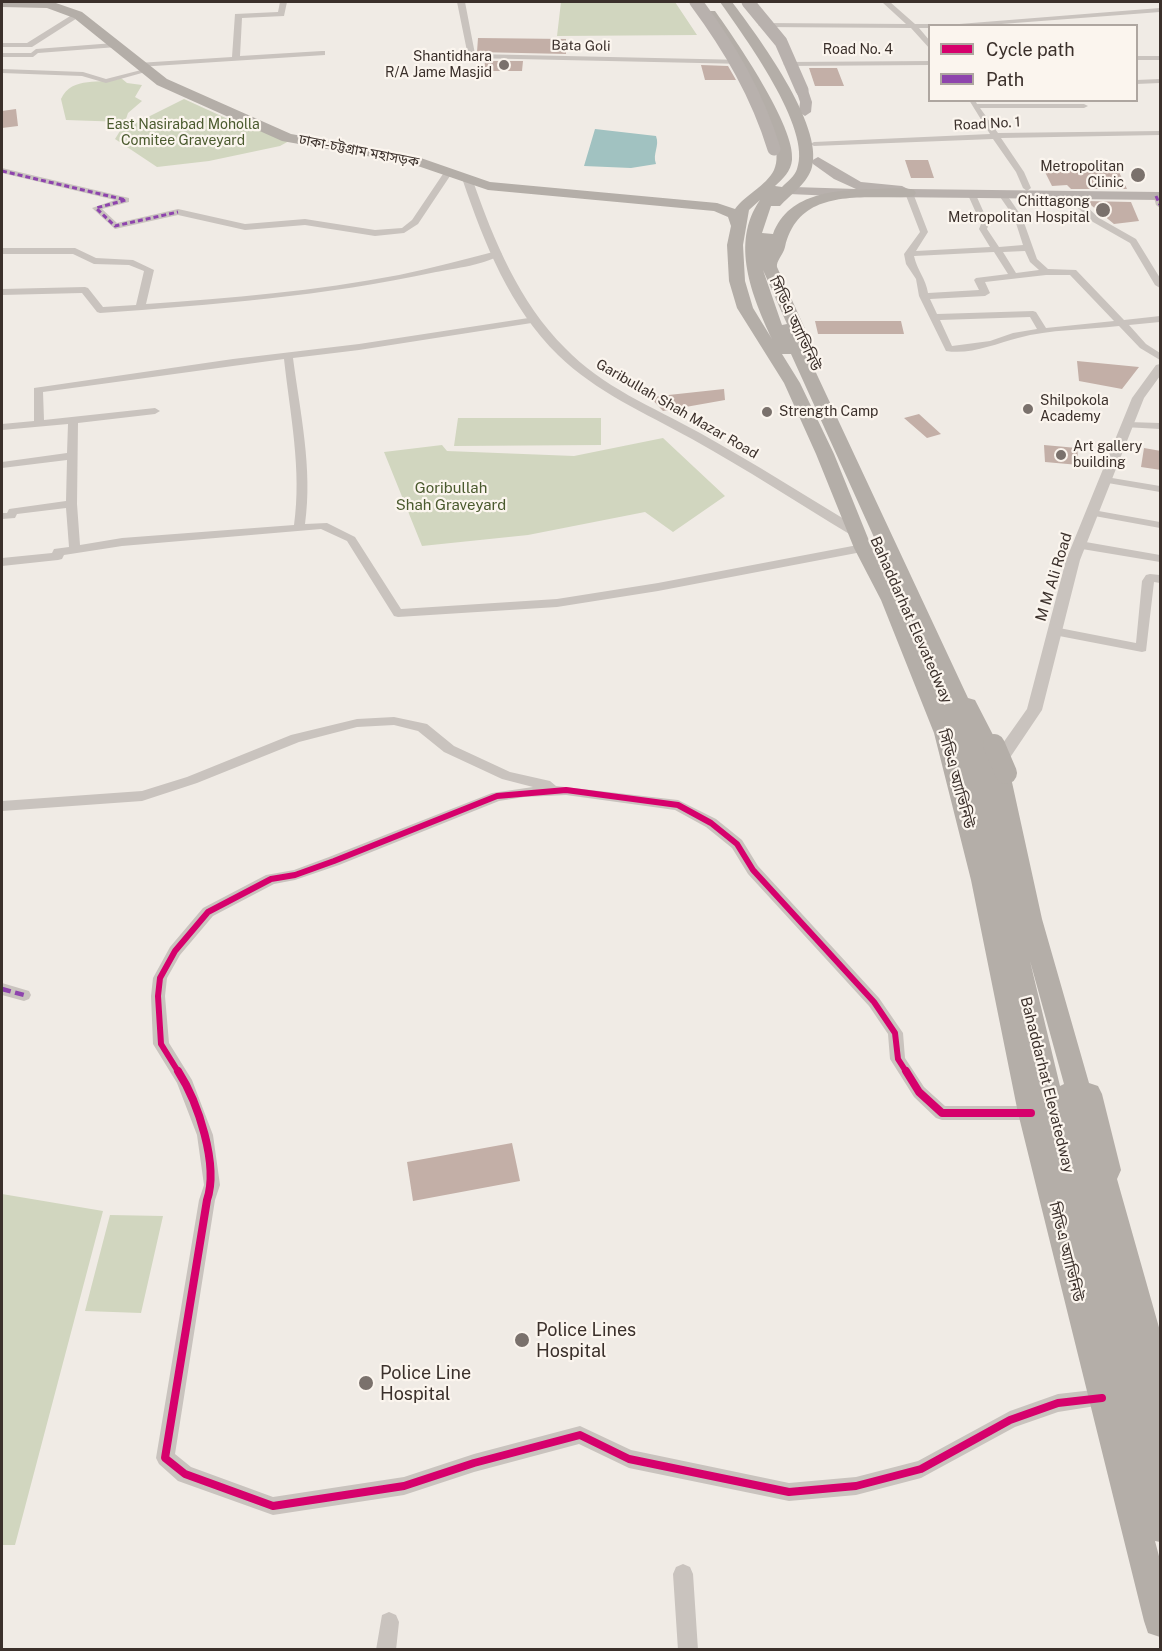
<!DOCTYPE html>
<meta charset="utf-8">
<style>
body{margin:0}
#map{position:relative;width:1162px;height:1651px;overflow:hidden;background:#f0ebe5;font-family:"Public Sans",sans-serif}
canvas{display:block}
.frame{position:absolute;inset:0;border:3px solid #3b302b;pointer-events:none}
.legend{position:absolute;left:928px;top:24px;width:210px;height:78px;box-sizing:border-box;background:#fbf5ee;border:2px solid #aea6a0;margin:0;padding:8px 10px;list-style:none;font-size:18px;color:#3b302b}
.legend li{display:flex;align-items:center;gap:12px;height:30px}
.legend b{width:30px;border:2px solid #aea6a0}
</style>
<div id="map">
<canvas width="1162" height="1651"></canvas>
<div class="frame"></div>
<ul class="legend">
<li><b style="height:8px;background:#d6006c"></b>Cycle path</li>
<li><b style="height:8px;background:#8e44ad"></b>Path</li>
</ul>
</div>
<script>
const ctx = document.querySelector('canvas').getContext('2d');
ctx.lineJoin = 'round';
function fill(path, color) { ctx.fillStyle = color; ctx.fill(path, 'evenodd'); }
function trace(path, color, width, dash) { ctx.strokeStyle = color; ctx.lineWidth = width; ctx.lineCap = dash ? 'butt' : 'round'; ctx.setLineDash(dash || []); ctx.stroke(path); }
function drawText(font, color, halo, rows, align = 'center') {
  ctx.font = font + ' "Public Sans","Noto Sans Bengali",sans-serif'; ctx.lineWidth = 4.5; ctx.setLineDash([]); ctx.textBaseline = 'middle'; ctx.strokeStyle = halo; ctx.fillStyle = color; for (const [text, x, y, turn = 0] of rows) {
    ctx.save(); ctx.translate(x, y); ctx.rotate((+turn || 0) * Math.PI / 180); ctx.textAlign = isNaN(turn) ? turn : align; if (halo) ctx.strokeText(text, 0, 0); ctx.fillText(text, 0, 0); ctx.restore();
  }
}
fill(new Path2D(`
 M 561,2 L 675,2 L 697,35 L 557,36 Z
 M 121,78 L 127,83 L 142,85 L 135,97 L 142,101 L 128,113 L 125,122 L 66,120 L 61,99 C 72,75 101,85 121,78 Z
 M 184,99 L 230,120 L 289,141 L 280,146 L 209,161 L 157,167 L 115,139 L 120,131 Z
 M 458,418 L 601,418 L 601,445 L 454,446 Z
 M 663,438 L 725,496 L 673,532 L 645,512 L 528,535 L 422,546 L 384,452 L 442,445 L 447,451 L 574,456 Z
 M 2,1194 L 103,1211 L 15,1545 L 2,1545 Z
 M 110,1215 L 163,1216 L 141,1313 L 85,1311 Z`), '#d1d6bf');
fill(new Path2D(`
 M 595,129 L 656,136 C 660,146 652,154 656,164 L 631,168 L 584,166 Z`), '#a1c2c1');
fill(new Path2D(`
 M 478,38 L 566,39 L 566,54 L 477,52 Z
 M 485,61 L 523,61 L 522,71 L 484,71 Z
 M 701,65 L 728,66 L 736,80 L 705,80 Z
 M 809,68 L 837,68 L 844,86 L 815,86 Z
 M 16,109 L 18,126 L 2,128 L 2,111 Z
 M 905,160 L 928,160 L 934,178 L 911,178 Z
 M 1041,164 L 1102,164 L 1103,168 L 1117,168 L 1127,189 L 1071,189 L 1067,185 L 1052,186 Z
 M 1086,201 L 1131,202 L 1139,221 L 1114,224 Z
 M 815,321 L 901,321 L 904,334 L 818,334 Z
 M 1077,361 L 1139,367 L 1122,389 L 1079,381 Z
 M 724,389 L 725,400 L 663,411 L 650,397 Z
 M 919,414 L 941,434 L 927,438 L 904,418 Z
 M 1044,445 L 1077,448 L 1079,465 L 1045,462 Z
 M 1144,448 L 1161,451 L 1161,470 L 1141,467 Z
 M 512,1143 L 520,1181 L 413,1201 L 407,1162 Z`), '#c3afa7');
fill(new Path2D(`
 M 280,2 L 287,2 L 284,16 L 242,18 L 240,56 L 322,51 L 325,51 L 325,55 L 138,67 L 134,65 L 138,63 L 232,57 L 235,14 L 278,12 Z
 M 457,2 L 465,2 L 475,54 L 745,60 L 749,62 L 745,64 L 472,58 L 468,56 Z
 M 882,2 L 890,2 L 915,24 L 933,24 L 930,26 L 930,28 L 919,28 L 930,41 L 930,49 L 911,28 L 762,27 L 758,25 L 762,23 L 906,24 Z
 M 1160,8 L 1160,12 L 975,26 L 934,26 Z
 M 75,13 L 82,15 L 32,47 L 2,47 L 2,43 L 27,43 Z
 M 114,43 L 117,43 L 117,47 L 38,53 L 33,57 L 2,57 L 2,53 L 31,53 L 36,49 Z
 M 1136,56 L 1160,56 L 1160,60 L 1136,60 Z
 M 930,61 L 930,65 L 787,66 L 783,64 L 787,62 Z
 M 2,69 L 83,72 L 106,79 L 145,69 L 149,71 L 106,83 L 82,76 L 2,73 Z
 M 1160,79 L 1160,83 L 1136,84 L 1136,80 Z
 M 969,100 L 975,100 L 977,104 L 1084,104 L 1088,106 L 1084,108 L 980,108 L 998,133 L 1160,131 L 1160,135 L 1001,138 L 1024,172 L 1031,188 L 1027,191 L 1023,188 L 1016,172 L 993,139 L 814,146 L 810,144 L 814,142 L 990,134 Z
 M 2,168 L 129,198 L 129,202 L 102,209 L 117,223 L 178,209 L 245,224 L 305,219 L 375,230 L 402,228 L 412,220 L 445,171 L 452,173 L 418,224 L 404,233 L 375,236 L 305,225 L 245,230 L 178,215 L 115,229 L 92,208 L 115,200 L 2,173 Z
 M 909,190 L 913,193 L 928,232 L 916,251 L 990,247 L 979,229 L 981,224 L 968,195 L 972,192 L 976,195 L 989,224 L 987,229 L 999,247 L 1023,245 L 1014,217 L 998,194 L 1005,192 L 1022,217 L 1037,259 L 1048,269 L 1076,270 L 1124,320 L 1160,316 L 1160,322 L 1129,325 L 1146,344 L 1160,353 L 1160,360 L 1140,348 L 1119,326 C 1086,330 1050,329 1018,338 C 995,344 970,355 946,351 L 919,296 L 916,279 L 906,264 L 904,254 L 920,232 L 905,193 ZM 1025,251 L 1030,262 L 1039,270 L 1016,273 L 1003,252 ZM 994,252 L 1008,274 L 976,278 L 974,280 L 979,290 L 928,293 C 926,279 917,270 914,256 ZM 1046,275 L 1070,275 L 1114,321 L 1046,328 L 1036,312 L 1033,311 L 937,314 L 930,299 L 985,296 L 990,293 L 985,282 ZM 1030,317 L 1037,329 L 1013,333 L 990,341 L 952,346 L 940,320 Z
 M 1065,192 L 1071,192 L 1099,218 L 1136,239 L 1160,278 L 1160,288 L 1155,285 L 1130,243 L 1093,222 L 1065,196 Z
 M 1153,194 L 1160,196 L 1160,208 L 1156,205 Z
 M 2,248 L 75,248 L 96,258 L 133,260 L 154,270 L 146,304 C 231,298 316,291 399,275 C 432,268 465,259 497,251 L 502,254 C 488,264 453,269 436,272 C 325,296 212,305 100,313 L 97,312 L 82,293 L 2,295 L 2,289 L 85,287 L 88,288 L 103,307 L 136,305 L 144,271 L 129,265 L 94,264 L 73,254 L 2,254 Z
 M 535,317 L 538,318 L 538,322 L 359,350 L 293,358 C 300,412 313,469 305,524 L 327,523 L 355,537 L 401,609 L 557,599 L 658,583 L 863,544 L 867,545 L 867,551 L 658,591 L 557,607 L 398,617 L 394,616 L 347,541 L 321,529 L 122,546 L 64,555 L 62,559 L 58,560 L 2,566 L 2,558 L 52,553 L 54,549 L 69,547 L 66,508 L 17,514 L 15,518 L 2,519 L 2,513 L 7,513 L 9,509 L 66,501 L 67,460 L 2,468 L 2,462 L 67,453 L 68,424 L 2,430 L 2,424 L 34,421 L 34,388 L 233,359 L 359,344 ZM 284,359 C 290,414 302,470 294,525 L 122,538 L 80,545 L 77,504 L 78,423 L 155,414 L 160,411 L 155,408 L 44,420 L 43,392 Z
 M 1128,422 L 1160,423 L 1160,429 L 1124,427 L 1124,423 Z
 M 1106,477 L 1160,486 L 1160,492 L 1102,482 L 1102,478 Z
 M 1093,510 L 1160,522 L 1160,528 L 1089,515 L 1087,513 Z
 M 1080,541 L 1160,555 L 1160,562 L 1076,548 L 1076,542 Z
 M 1150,574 L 1160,575 L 1160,583 L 1154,582 L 1146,651 L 1142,652 L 1054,635 L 1048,631 L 1054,627 L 1136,643 L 1142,581 L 1146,575 Z
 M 394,717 L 427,724 L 454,746 L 510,772 L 550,781 L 556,786 L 678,800 L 716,819 L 742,840 L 758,866 L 879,998 L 903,1033 L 905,1058 L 924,1087 L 945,1106 L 1031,1106 L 1037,1108 L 1039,1113 L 1037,1118 L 1031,1120 L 942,1120 L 936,1118 L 914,1097 L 890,1059 L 888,1034 L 869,1006 L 748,874 L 732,848 L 706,827 L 675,810 L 566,795 L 524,797 L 499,801 L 339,865 L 295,880 L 274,884 L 213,916 L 180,955 L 167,978 L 165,996 L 169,1043 L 192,1080 L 213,1135 L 220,1185 L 215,1200 L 175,1454 L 191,1467 L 273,1497 L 404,1477 L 474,1454 L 580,1426 L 631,1450 L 789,1483 L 856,1477 L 918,1461 L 1010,1411 L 1058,1394 L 1102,1389 L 1108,1392 L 1111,1398 L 1108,1404 L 1058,1412 L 1015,1427 L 921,1478 L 856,1495 L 789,1501 L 629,1468 L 579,1444 L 474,1472 L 404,1495 L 273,1515 L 178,1481 L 159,1464 L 156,1458 L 199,1200 L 204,1185 L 197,1135 L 177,1083 L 153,1044 L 151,996 L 153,978 L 170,947 L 203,908 L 266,875 L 294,870 L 329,857 L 492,793 L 533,787 L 502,779 L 444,752 L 418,731 L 394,725 L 357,727 L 299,742 L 197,783 L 142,801 L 2,811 L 2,801 L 142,791 L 187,777 L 291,735 L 357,719 Z
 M 2,983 L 29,991 L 31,995 L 29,999 L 24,1001 L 2,995 Z
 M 683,1564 L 690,1567 L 693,1574 L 698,1650 L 678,1650 L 673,1574 L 676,1567 Z
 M 389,1612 L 396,1615 L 399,1622 L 396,1650 L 376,1650 L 382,1615 Z`), '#c9c3be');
fill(new Path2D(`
 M 468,178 L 473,181 C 494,241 519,302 565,348 C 602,387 653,407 700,433 C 754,463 807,497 861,529 L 861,535 L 851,535 C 798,503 746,469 692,439 C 645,413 596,392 558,355 C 510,308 484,243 463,181 Z
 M 1160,364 L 1160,376 L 1144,398 L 1080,560 L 1042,710 L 1003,768 L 991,768 L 989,764 L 991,760 L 1027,709 L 1066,560 L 1132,398 L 1156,365 Z`), '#c9c3be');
fill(new Path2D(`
 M 802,86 L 808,90 L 812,102 L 811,112 L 805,116 L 799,112 L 800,102 L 796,90 Z
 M 818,157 L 861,182 L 902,186 L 908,189 L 1160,192 L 1160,200 L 888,197 L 862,191 L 862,196 L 857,197 L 789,194 L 789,188 L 794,187 L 856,189 L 834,179 L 813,164 L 811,161 Z`), '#b8b1ad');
fill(new Path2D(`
 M 2,2 L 53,2 L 82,12 L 167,79 L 291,134 L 415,156 L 490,182 L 717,203 L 735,209 C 745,195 766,186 774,170 C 791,138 725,43 705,14 L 707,11 L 715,11 C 735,39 796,127 792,160 C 791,171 783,179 775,186 L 782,187 C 787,182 795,176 797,169 C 813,129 743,35 720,2 L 732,2 C 757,35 824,125 812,167 C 808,183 790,195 780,206 L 771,206 L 762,233 L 773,234 C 789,191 839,190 877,189 C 889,189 903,187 914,190 L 916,193 L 914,196 L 909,197 C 860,199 799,187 785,247 C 783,255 776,261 777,267 L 811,342 L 804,347 L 968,698 L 975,700 L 1008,764 L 1042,919 L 1089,1083 L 1098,1086 L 1102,1094 L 1121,1170 L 1117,1179 L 1160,1331 L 1160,1542 L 1155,1541 L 1160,1560 L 1160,1637 L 1148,1633 L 1144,1621 L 1018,1113 L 971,880 L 934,733 L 881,600 L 854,548 L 816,454 L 784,383 L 737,308 L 729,281 L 727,245 L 731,226 L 728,217 L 714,211 L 488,190 L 412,164 L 282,141 L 157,85 L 74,18 L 47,8 L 2,7 ZM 760,200 C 730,243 752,296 772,339 L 753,308 L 745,281 L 743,245 L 749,210 ZM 763,270 L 787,324 L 782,325 ZM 782,354 L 791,354 L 949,703 L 944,705 L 901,600 L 872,548 L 834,454 L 800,383 ZM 1030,961 L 1064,1084 L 1060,1086 Z`), '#b4aea8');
trace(new Path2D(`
 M 696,2 C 730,48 757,94 774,149
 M 748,2 L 781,42 L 802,90`), '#b8b1ad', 13);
trace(new Path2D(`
 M 994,745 L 1006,773`), '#b4aea8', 22);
trace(new Path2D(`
 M 2,171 L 126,200 L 96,208 L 115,226 L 178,212
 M 1156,196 L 1160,205`), '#8e44ad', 3, [5, 3]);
trace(new Path2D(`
 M 2,989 L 24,995`), '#8e44ad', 4.5, [9, 4.5]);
trace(new Path2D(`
 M 179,1073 L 161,1044 L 158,996 L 160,978 L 175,951 L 208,912 L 271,879 L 295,875 L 334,861 L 497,796 L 566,790 L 678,805 L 711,823 L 737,844 L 753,870 L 874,1002 L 895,1033 L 898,1059 L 907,1073`), '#d6006c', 6);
trace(new Path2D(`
 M 178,1071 C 198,1102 219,1165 207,1200 L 165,1458 L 185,1474 L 273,1506 L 404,1486 L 474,1463 L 580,1435 L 629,1459 L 789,1492 L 856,1486 L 921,1469 L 1010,1420 L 1058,1403 L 1102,1398
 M 906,1071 L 919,1092 L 942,1113 L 1031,1113`), '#d6006c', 8);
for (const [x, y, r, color] of [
 [504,65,6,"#7a716c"],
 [1138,175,8,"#7a716c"],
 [1103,210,8,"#7a716c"],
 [1028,409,6,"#7a716c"],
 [767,412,6,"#7a716c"],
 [1061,455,6,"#7a716c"],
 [522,1340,8,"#7a716c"],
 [366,1383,8,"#7a716c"]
]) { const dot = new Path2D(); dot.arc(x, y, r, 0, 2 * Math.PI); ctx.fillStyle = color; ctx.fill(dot); trace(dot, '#fbf5ee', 2); }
drawText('14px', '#3b302b', '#fbf5ee', [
 ["Bata Goli",581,46,1],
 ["Road No. 4",858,50],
 ["Road No. 1",987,124,-3],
 ["ঢাকা-চট্টগ্রাম মহাসড়ক",359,151,11],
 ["Garibullah Shah Mazar Road",677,409,30]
]);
drawText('14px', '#3b302b', '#fbf5ee', [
 ["Shantidhara",492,57],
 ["R/A Jame Masjid",492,73],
 ["Metropolitan",1124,167],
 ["Clinic",1124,183],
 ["Chittagong",1090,202],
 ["Metropolitan Hospital",1090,218],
 ["Shilpokola",1040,401,"left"],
 ["Academy",1040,417,"left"],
 ["Strength Camp",779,412,"left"],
 ["Art gallery",1073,447,"left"],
 ["building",1073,463,"left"]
], 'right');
drawText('14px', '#4a5a2e', '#fbf5ee', [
 ["East Nasirabad Moholla",183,125],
 ["Comitee Graveyard",183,141]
]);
drawText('15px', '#3b302b', '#fbf5ee', [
 ["সিডিএ অ্যাভিনিউ",795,324,65],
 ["M M Ali Road",1054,577,-73],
 ["Bahaddarhat Elevatedway",911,620,66],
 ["সিডিএ অ্যাভিনিউ",956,779,75],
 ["Bahaddarhat Elevatedway",1047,1085,76],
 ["সিডিএ অ্যাভিনিউ",1066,1252,76]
]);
drawText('15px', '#4a5a2e', '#fbf5ee', [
 ["Goribullah",451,488],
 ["Shah Graveyard",451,505]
]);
drawText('18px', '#3b302b', '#fbf5ee', [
 ["Police Lines",536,1330],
 ["Hospital",536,1351],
 ["Police Line",380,1373],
 ["Hospital",380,1394]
], 'left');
</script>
